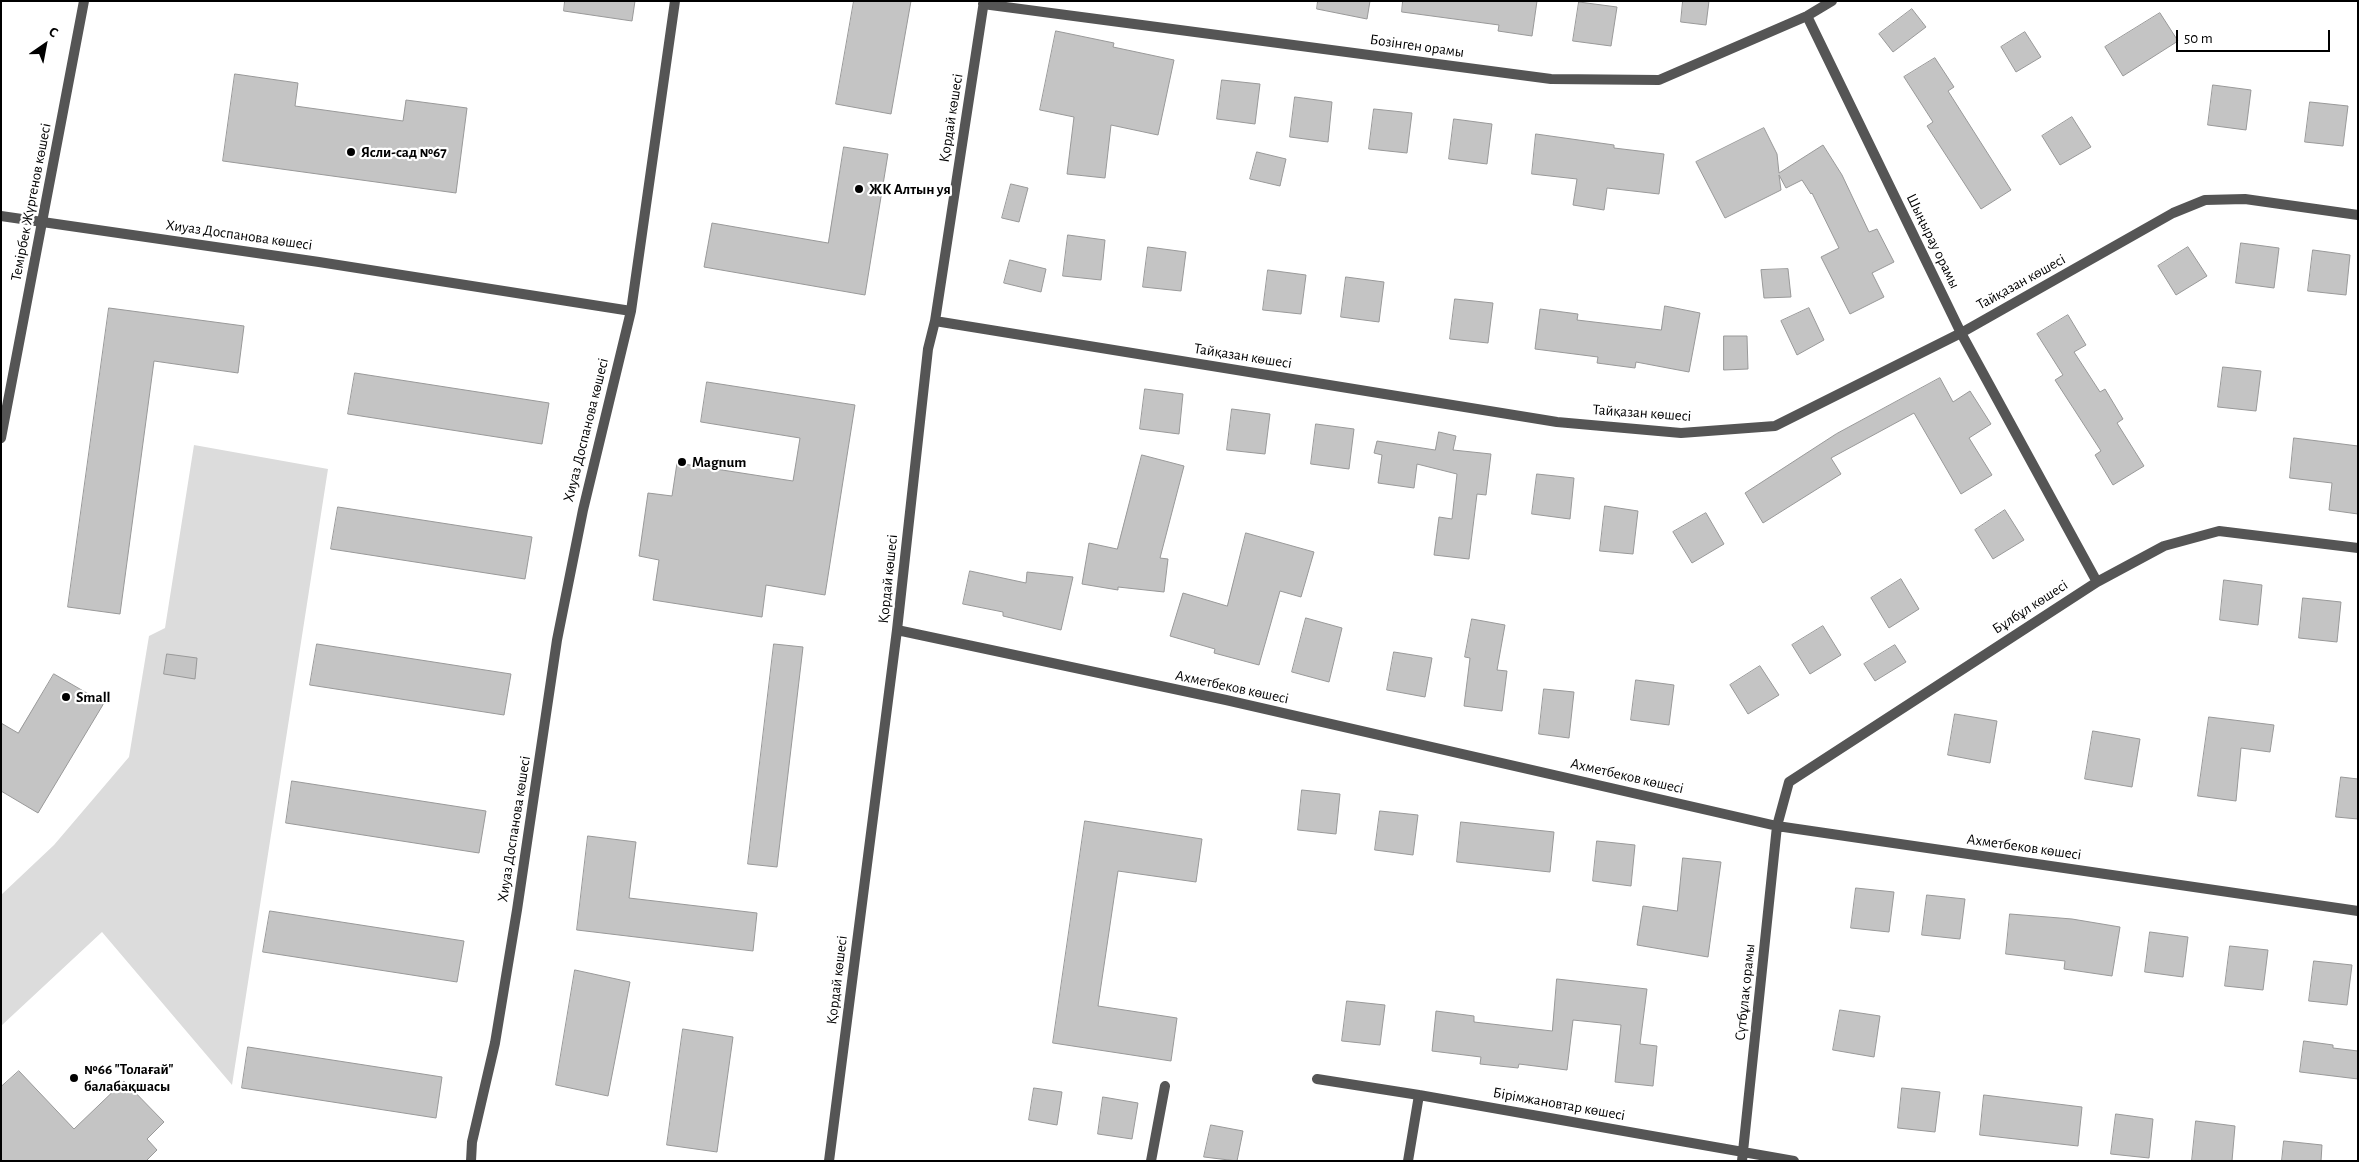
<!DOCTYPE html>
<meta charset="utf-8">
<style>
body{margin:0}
#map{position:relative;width:2359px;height:1162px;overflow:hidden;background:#fff;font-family:"Alegreya Sans",sans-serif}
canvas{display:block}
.frame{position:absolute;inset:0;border:2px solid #000;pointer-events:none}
.north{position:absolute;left:20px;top:20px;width:50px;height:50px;-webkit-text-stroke:4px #fff;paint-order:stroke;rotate:33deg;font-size:14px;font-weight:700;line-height:20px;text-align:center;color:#000}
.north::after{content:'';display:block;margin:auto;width:18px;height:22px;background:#000;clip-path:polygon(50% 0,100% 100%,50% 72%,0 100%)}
.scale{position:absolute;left:2176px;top:30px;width:154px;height:22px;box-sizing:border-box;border:2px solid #000;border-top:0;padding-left:6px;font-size:15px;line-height:18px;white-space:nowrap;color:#000;-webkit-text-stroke:4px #fff;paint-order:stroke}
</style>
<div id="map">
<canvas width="2359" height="1162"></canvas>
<div class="frame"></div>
<div class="north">С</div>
<div class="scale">50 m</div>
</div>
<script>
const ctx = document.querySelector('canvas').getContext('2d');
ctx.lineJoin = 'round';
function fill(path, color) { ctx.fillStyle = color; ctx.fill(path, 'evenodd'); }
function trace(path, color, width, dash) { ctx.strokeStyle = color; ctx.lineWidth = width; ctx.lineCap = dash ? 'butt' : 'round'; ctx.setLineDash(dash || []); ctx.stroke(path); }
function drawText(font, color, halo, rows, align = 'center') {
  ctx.font = font + ' "Alegreya Sans",sans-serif'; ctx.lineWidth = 4.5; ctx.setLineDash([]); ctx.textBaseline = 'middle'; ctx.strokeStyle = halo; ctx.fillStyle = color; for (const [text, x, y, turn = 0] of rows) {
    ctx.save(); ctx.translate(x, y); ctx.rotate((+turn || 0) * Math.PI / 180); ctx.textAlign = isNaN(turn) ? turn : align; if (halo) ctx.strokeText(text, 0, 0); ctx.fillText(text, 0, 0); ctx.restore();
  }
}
fill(new Path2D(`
 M 194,445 L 328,469 L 232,1085 L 102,932 L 1,1026 L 1,895 L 54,845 L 129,757 L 149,636 L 165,628 Z`), '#dcdcdc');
const building = new Path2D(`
 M 565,1 L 635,1 L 632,21 L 564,11 Z
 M 854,1 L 911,1 L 891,114 L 836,104 Z
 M 1318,1 L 1370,1 L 1367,19 L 1317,9 Z
 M 1403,1 L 1537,1 L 1532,36 L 1498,31 L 1499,25 L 1402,12 Z
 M 1683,1 L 1709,1 L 1706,25 L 1681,22 Z
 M 1579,2 L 1617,7 L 1611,46 L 1573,41 Z
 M 1912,9 L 1926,27 L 1893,52 L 1879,34 Z
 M 2160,13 L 2178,41 L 2123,76 L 2105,47 Z
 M 1056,31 L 1114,43 L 1113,47 L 1174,60 L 1158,135 L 1111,125 L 1105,178 L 1067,174 L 1074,117 L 1040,110 Z
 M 2025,32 L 2041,57 L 2016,72 L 2001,47 Z
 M 1935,58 L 1954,87 L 1948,91 L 2011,190 L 1981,209 L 1927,126 L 1933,122 L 1904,77 Z
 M 235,74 L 298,83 L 295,106 L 403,121 L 406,100 L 467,108 L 456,193 L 223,161 Z
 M 1222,80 L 1260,84 L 1255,124 L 1217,119 Z
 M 2213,85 L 2251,90 L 2246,130 L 2208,125 Z
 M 1295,97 L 1332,102 L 1328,142 L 1290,137 Z
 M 2310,102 L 2348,106 L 2343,146 L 2305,142 Z
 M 1374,109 L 1412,113 L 1407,153 L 1369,149 Z
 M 2072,117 L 2091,147 L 2060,165 L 2042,136 Z
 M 1454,119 L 1492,124 L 1487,164 L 1449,159 Z
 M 1764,128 L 1777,154 L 1779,173 L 1823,145 L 1842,175 L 1869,232 L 1877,229 L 1894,262 L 1872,273 L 1884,297 L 1850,314 L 1821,257 L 1839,248 L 1812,193 L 1811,194 L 1802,180 L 1786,188 L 1779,175 L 1781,190 L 1725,218 L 1696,162 Z
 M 1536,134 L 1614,145 L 1614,148 L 1664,154 L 1659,194 L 1607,188 L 1604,210 L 1573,205 L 1577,179 L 1532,174 Z
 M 844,147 L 888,154 L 865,295 L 704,267 L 712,223 L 828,243 Z
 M 1257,152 L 1286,159 L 1280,186 L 1250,179 Z
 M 1011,184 L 1028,188 L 1019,222 L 1002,218 Z
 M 1068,235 L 1105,240 L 1101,280 L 1063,276 Z
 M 2241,243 L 2279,248 L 2274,288 L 2236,283 Z
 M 1148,247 L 1186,252 L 1181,291 L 1143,287 Z
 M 2188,247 L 2207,276 L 2176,295 L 2158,266 Z
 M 2313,250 L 2350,255 L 2346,295 L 2308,291 Z
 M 1010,260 L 1046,269 L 1041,292 L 1004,283 Z
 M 1788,269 L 1791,297 L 1764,298 L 1761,270 Z
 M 1268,270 L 1306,275 L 1301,314 L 1263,310 Z
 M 1346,277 L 1384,282 L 1379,322 L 1341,317 Z
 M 1455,299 L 1493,303 L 1488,343 L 1450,339 Z
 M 1665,306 L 1700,313 L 1689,372 L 1636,362 L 1635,368 L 1597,363 L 1598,357 L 1535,349 L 1540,309 L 1578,314 L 1577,320 L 1661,330 Z
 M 109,308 L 244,326 L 238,373 L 154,361 L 120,614 L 68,607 Z
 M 1809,308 L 1824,340 L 1797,355 L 1781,321 Z
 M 2068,315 L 2086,345 L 2074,352 L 2100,392 L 2105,389 L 2123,419 L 2117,423 L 2144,466 L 2113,485 L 2095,455 L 2101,451 L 2055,380 L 2063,375 L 2037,334 Z
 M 1724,336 L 1747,336 L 1748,369 L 1724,370 Z
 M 2223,367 L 2261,371 L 2256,411 L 2218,407 Z
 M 355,373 L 549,403 L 542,444 L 348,414 Z
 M 1940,378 L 1953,402 L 1970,391 L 1991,424 L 1969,438 L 1992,475 L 1961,494 L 1914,413 L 1831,458 L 1841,474 L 1763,523 L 1745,493 L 1836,434 Z
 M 707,382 L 855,405 L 825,595 L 766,585 L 762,617 L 653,600 L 659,560 L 639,556 L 648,493 L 672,496 L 677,463 L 793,481 L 800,438 L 701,422 Z
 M 1145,389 L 1183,394 L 1179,434 L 1140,429 Z
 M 1232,409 L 1270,414 L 1265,454 L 1227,450 Z
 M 1316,424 L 1354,429 L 1349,469 L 1311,464 Z
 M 1439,432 L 1456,436 L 1453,450 L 1491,454 L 1486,495 L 1477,494 L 1469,559 L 1434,555 L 1439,517 L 1452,519 L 1457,474 L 1417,464 L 1414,488 L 1378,483 L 1382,455 L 1374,453 L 1377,441 L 1435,450 Z
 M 2294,438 L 2358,446 L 2358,514 L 2329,510 L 2332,483 L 2290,478 Z
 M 1142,455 L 1184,466 L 1160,558 L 1168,559 L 1164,592 L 1118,587 L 1118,590 L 1082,584 L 1089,543 L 1117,549 Z
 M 1537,474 L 1574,478 L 1570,519 L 1532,514 Z
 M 1605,506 L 1638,511 L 1633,554 L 1600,551 Z
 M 338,507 L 532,537 L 525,579 L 331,549 Z
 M 2005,510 L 2024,540 L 1993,559 L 1975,530 Z
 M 1706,513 L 1724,544 L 1692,563 L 1673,532 Z
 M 1246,533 L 1314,552 L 1301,597 L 1280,591 L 1259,665 L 1214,653 L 1215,649 L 1170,636 L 1183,593 L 1227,606 Z
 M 970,571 L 1026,583 L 1027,572 L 1073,577 L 1061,630 L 1003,616 L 1003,612 L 963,604 Z
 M 1901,579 L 1919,609 L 1889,628 L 1871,598 Z
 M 2224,580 L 2262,585 L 2258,625 L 2220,620 Z
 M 2303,598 L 2341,602 L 2337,642 L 2299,638 Z
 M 1306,618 L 1342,628 L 1329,682 L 1292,672 Z
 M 1472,619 L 1505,625 L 1497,670 L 1507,671 L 1502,711 L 1464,706 L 1470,658 L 1465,657 Z
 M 1823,626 L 1841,655 L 1810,674 L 1792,645 Z
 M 317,644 L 511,674 L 504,715 L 310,685 Z
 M 774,644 L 803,647 L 777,867 L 748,864 Z
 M 1895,645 L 1906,662 L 1875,681 L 1864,664 Z
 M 1394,652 L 1432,658 L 1425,697 L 1387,690 Z
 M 167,654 L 197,658 L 195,679 L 164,674 Z
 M 1760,666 L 1779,695 L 1748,714 L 1730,685 Z
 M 54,674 L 104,703 L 38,813 L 1,791 L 1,723 L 18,733 Z
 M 1636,680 L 1674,685 L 1669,725 L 1631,720 Z
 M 1544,689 L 1574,692 L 1569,738 L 1539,734 Z
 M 1955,714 L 1997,721 L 1990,763 L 1948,755 Z
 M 2209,717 L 2274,725 L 2270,752 L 2241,748 L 2236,801 L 2198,796 Z
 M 2093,731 L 2140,739 L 2132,787 L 2085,779 Z
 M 2341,777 L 2358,779 L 2358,819 L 2336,817 Z
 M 292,781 L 486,811 L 479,853 L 286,823 Z
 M 1302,790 L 1340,794 L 1336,834 L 1298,830 Z
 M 1380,811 L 1418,815 L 1413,855 L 1375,850 Z
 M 1085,821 L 1202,839 L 1196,882 L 1118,871 L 1098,1006 L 1177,1018 L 1171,1061 L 1053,1043 Z
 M 1461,822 L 1554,832 L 1550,872 L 1457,862 Z
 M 588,836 L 636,842 L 629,898 L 757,913 L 753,951 L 577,930 Z
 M 1597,841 L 1635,845 L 1631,886 L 1593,881 Z
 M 1683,858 L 1721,862 L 1708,957 L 1637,945 L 1643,906 L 1677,911 Z
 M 1856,888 L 1894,892 L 1889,932 L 1851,928 Z
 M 1927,895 L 1965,899 L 1960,939 L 1922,935 Z
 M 270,911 L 464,941 L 457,982 L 263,952 Z
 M 2010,914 L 2072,919 L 2120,927 L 2112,976 L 2064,969 L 2065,961 L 2006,954 Z
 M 2150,932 L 2188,937 L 2183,977 L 2145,972 Z
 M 2230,946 L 2268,950 L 2263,990 L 2225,986 Z
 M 2314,961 L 2352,965 L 2347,1005 L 2309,1001 Z
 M 575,970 L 630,982 L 608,1096 L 556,1085 Z
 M 1557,979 L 1647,989 L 1640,1044 L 1657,1046 L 1653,1086 L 1615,1082 L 1621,1025 L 1573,1020 L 1567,1070 L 1519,1064 L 1518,1068 L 1480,1064 L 1481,1057 L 1432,1051 L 1436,1011 L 1474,1016 L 1474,1022 L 1552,1031 Z
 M 1347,1001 L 1385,1005 L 1380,1045 L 1342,1041 Z
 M 1840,1010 L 1880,1016 L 1874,1057 L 1833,1050 Z
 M 683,1029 L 733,1037 L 717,1152 L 667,1145 Z
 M 2304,1041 L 2333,1045 L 2333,1048 L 2358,1051 L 2358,1079 L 2300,1072 Z
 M 248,1047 L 442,1077 L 436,1118 L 242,1088 Z
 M 19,1071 L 74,1129 L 124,1081 L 164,1122 L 147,1139 L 157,1150 L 146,1161 L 1,1161 L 1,1087 Z
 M 1034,1088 L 1062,1092 L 1057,1125 L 1029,1120 Z
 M 1902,1088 L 1940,1092 L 1935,1132 L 1898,1128 Z
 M 1984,1095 L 2082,1107 L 2078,1146 L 1980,1135 Z
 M 1103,1097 L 1138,1103 L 1132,1139 L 1098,1134 Z
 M 2116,1114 L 2153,1119 L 2149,1158 L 2111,1154 Z
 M 2196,1121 L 2235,1126 L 2232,1161 L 2192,1161 Z
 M 1211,1125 L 1243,1131 L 1237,1161 L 1204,1157 Z
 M 2284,1141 L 2322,1145 L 2321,1161 L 2282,1161 Z`);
fill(building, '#c4c4c4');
trace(building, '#999', 1);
trace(new Path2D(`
 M 983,4 L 1551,79 L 1659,80 L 1807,16 L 1832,1
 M 1807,16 L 1961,333 L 2097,582
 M 1,216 L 319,262 L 631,311
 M 935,321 L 1557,422 L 1681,433 L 1775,426 L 1961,333 L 2173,213 L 2205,200 L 2245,199 L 2358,215
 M 897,630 L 1226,700 L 1777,826 L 2358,911
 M 1317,1079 L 1419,1095 L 1794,1161
 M 471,1161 L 472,1142 L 495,1043 L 517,910 L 557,640 L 583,510 L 631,311 L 675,1
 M 829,1161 L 897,630 L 928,349 L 935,321 L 984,1
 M 1151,1161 L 1165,1086
 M 1408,1161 L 1419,1095
 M 1742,1161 L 1777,826 L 1789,782 L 2097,582 L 2164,546 L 2219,531 L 2358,548`), '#555', 10);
trace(new Path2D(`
 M 1,438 L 84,1`), '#555', 10);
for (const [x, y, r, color] of [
 [351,152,5,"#000"],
 [859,189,5,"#000"],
 [682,462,5,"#000"],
 [66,697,5,"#000"],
 [74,1078,5,"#000"]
]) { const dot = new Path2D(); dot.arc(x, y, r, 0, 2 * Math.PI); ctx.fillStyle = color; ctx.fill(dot); trace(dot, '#fff', 2); }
drawText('15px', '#000', '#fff', [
 ["Бозінген орамы",1417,46,8],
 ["Қордай көшесі",951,118,-81],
 ["Темірбек Жүргенов көшесі",31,202,-79],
 ["Хиуаз Доспанова көшесі",239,235,8],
 ["Шыңырау орамы",1933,241,64],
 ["Тайқазан көшесі",2021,282,-29],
 ["Тайқазан көшесі",1243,356,9],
 ["Тайқазан көшесі",1642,413,4],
 ["Хиуаз Доспанова көшесі",586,430,-76],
 ["Қордай көшесі",888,579,-84],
 ["Бұлбұл көшесі",2030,607,-33],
 ["Ахметбеков көшесі",1232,687,12],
 ["Ахметбеков көшесі",1627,776,13],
 ["Хиуаз Доспанова көшесі",514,829,-81],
 ["Ахметбеков көшесі",2024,847,8],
 ["Қордай көшесі",837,980,-83],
 ["Cүтбұлақ орамы",1745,992,-84],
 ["Бірімжановтар көшесі",1559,1104,10]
]);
drawText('bold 15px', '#000', '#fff', [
 ["Ясли-сад №67",361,152],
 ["ЖК Алтын уя",869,189],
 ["Magnum",692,462],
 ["Small",76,697],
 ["№66 \"Толағай\"",84,1069],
 ["балабақшасы",84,1086]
], 'left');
</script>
